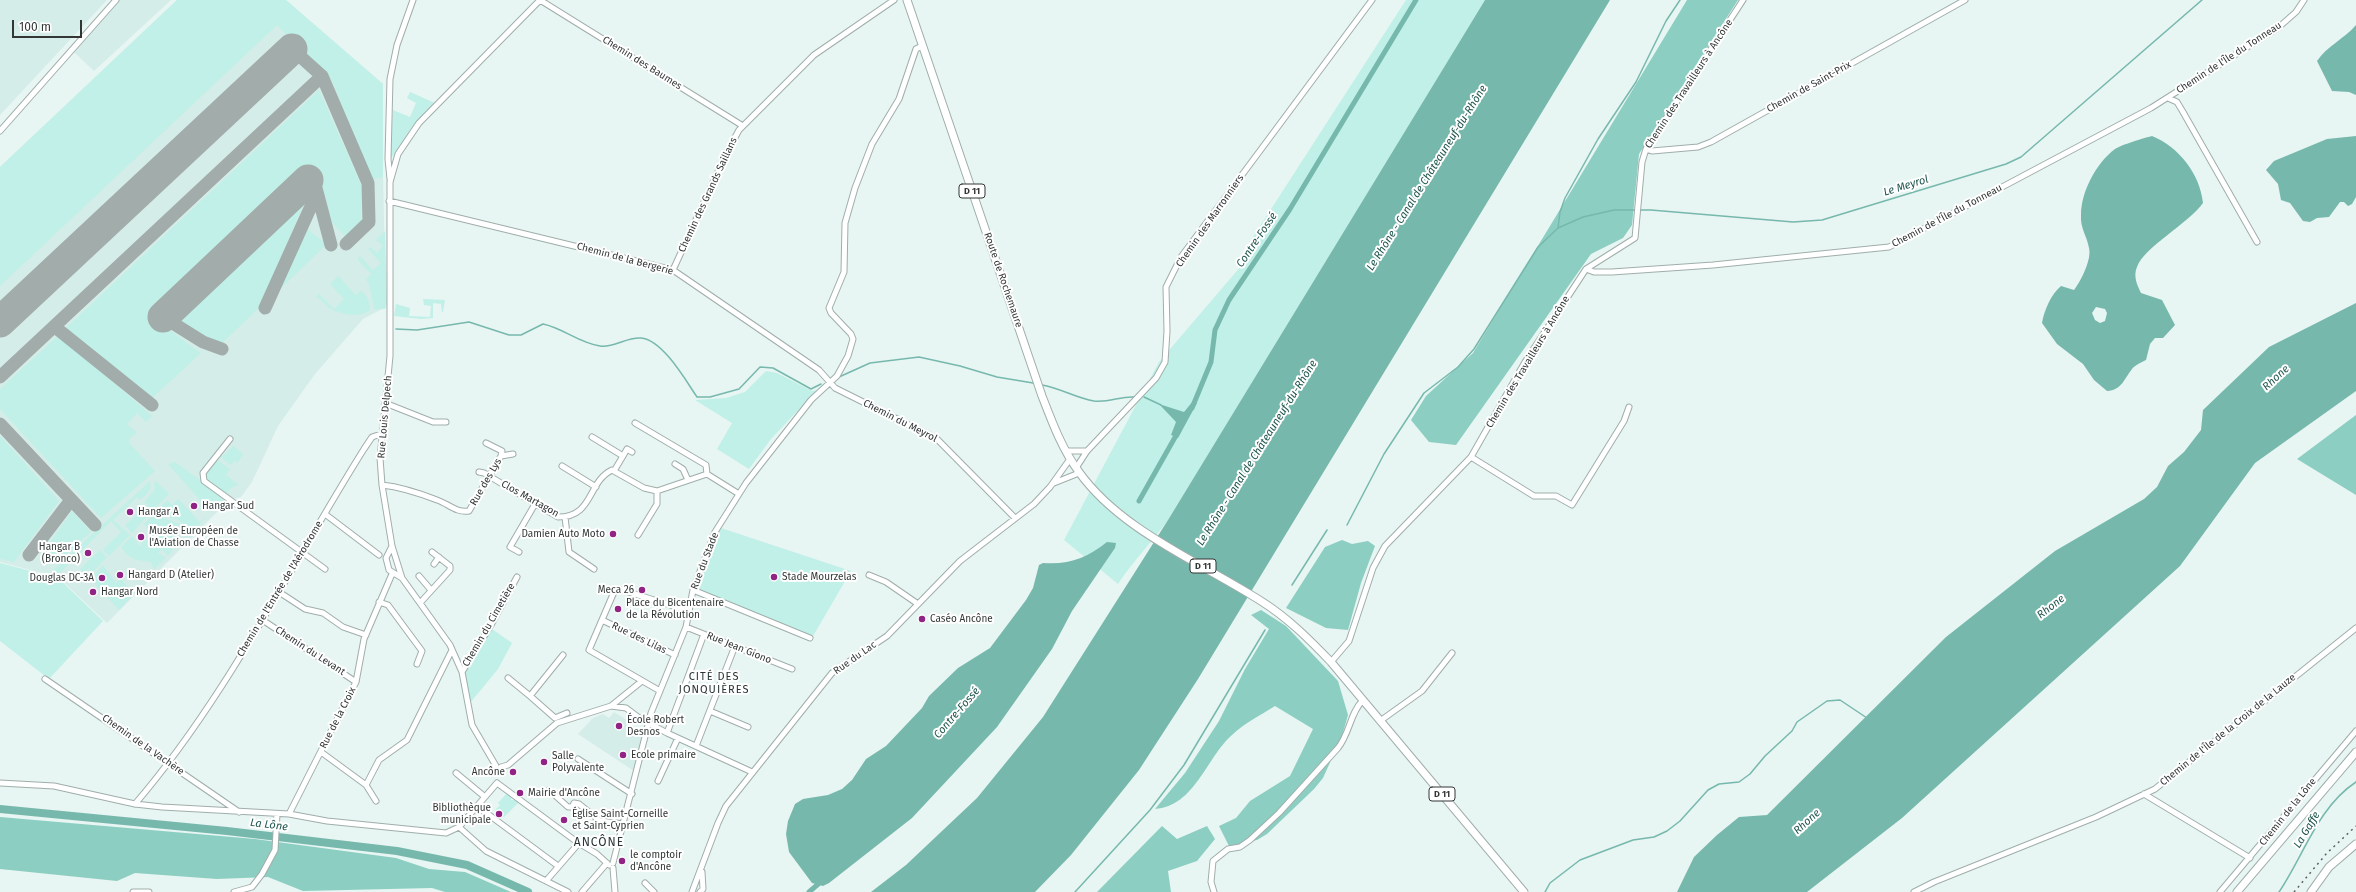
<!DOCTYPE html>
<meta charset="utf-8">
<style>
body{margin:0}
#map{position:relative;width:2356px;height:892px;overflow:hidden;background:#e7f5f3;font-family:"Fira Sans",sans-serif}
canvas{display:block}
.scale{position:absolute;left:12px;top:20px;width:70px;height:18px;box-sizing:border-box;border:2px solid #323736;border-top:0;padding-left:5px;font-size:12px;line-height:14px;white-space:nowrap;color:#323736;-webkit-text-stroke:3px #fff;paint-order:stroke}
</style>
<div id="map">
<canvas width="2356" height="892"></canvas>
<div class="scale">100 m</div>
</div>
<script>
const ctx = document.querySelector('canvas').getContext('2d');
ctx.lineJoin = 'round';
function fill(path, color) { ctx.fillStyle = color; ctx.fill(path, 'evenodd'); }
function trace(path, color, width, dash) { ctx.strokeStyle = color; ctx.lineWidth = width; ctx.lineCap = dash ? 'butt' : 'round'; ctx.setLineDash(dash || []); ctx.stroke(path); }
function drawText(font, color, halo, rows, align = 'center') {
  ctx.font = font + ' "Fira Sans",sans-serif'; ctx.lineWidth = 4; ctx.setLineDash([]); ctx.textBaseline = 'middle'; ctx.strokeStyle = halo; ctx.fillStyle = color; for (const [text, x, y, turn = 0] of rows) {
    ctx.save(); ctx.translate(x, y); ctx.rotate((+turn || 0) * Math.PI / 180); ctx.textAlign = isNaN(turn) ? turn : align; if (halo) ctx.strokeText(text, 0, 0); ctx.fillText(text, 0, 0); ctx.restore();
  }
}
fill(new Path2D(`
 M 0,0 L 107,0 L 0,115 Z
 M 120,0 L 171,0 L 94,71 L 74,52 Z
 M 177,0 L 286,0 L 383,84 L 383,177 L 386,307 L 363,319 L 315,374 L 278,426 L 252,482 L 241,497 L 229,500 L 107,623 L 58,577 L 0,562 L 0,167 Z
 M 614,712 L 630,722 L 628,727 L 642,737 L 634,771 L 578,734 L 593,718 L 603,714 L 609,718 Z`), '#d5ede8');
fill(new Path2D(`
 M 177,0 L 286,0 L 383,84 L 383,177 L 370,180 L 332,81 L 277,25 L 0,286 L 0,167 Z
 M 1406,0 L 1485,0 L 1168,520 C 1152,542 1133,561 1118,584 L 1064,540 L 1159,362 L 1247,259 L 1253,237 Z
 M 319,90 L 362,187 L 361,224 L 346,237 C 341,231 331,224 328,216 C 320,200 322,182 306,173 L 297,175 L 152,314 L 165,327 L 201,353 L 152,398 L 66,328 Z
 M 410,92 L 435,103 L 412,127 L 390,160 L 393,110 L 410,117 L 416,103 L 407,98 Z
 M 302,194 L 307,196 L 262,305 L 221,344 L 199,334 L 176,319 Z
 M 307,229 L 327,244 L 274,295 Z
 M 385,231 L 387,303 L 385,309 L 374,309 L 369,284 L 366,279 L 371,274 L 357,259 L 360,256 L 373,270 L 381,263 L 368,249 L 370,247 L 377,253 L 383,246 L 376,240 Z
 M 338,276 L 356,295 L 361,290 C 367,297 370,301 370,310 C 360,319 337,314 328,307 C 324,303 321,299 316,297 L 319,294 L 334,309 L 344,299 L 330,284 Z
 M 423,299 L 445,300 L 443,312 L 442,312 L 441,304 L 433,303 L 433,318 L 421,319 L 394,316 L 396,304 L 410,308 L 409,316 L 430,317 L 431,306 L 424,305 Z
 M 59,335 L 152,416 L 146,422 L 137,413 L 127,424 L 137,433 L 130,438 L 129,443 L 155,471 L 101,518 L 0,409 L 0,389 Z
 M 766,371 L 777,373 L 812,391 L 817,390 L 771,439 L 749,469 L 717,449 L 732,423 L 695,400 L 726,398 L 745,392 Z
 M 0,436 L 59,501 L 14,562 L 0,559 Z
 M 233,446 L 243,454 L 238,462 L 235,461 L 231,465 L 219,456 L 223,456 Z
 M 216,459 L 230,469 L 226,475 L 238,485 L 231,488 L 226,494 L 207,481 L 205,477 Z
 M 175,462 L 223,497 L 222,501 L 211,512 L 168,464 Z
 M 155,480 L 169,494 L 152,511 L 144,502 L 154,491 Z
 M 150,481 C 153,489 146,495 140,500 L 137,497 L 113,520 L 130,535 L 109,556 L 103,550 L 121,532 L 111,521 L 57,576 L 49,574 Z
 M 178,499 L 200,522 L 210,513 L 186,538 L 185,537 L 190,531 L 179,520 L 154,513 L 167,500 L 172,505 Z
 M 144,508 L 146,510 L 148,509 L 151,512 L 132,533 L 125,525 Z
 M 72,511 L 91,532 L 55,564 L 44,551 Z
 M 153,514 L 180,524 L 161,544 L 144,524 Z
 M 181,525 L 185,528 L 167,544 L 173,550 L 168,556 L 162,549 L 158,553 L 166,558 L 154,569 L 151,562 C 135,559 132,562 121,547 L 132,536 L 139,545 L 142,546 L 140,543 L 151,537 L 161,546 Z
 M 721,528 L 851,571 L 813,636 L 695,594 L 712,546 Z
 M 100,550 L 107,557 L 90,575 L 86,576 L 90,570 L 89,568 L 84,573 L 80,569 Z
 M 0,563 L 58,578 L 103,621 L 49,679 L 0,641 Z
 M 103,565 L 116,583 L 121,579 L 134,594 L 119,610 L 90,579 Z
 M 492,629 L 512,643 L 498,669 L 470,703 L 464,672 Z
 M 507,793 L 511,796 L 511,800 L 516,800 L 519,802 L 504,817 L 495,810 L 500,805 L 498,803 Z`), '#c0f0e7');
fill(new Path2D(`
 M 1687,0 L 1738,0 L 1639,154 L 1632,225 L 1623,238 L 1591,254 L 1456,445 L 1429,442 L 1411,420 L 1426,396 L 1473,353 Z
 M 2356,415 L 2356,495 L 2297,459 Z
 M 1342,540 L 1352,544 L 1368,541 L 1375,546 L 1361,583 L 1348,630 L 1326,628 L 1286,608 L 1325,547 Z
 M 1261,610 L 1286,626 L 1338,681 L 1348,715 L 1342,736 L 1323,778 L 1314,789 L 1267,834 L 1257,840 L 1229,846 L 1219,826 L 1236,818 L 1250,801 L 1290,776 L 1313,729 L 1275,706 C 1261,715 1244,723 1232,735 C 1206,758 1195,806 1155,809 L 1185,773 L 1219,721 L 1245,669 L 1269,629 L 1251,615 Z
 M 0,817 L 255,839 L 396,858 L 429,869 L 465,872 L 511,892 L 445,892 L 432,888 L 303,891 L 268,877 L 217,879 L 135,873 L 117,881 L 0,869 Z
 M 1162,826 L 1177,839 L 1207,826 L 1215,839 L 1197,861 L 1168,871 L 1171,892 L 1097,892 Z`), '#8ccec2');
fill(new Path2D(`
 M 1485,0 L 1610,0 L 1198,679 L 1139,770 L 1071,855 L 1035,892 L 871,892 L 906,865 L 977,798 L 1043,717 L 1168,520 Z
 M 2356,25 L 2356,95 L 2349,92 L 2332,91 L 2317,61 C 2327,46 2344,39 2356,25 Z
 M 2152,136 C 2179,147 2200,174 2203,203 C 2188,224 2144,247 2137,267 C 2133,276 2137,285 2141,293 L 2162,300 L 2175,325 L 2163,338 L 2155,338 L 2150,344 L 2146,360 C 2142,362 2135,365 2132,369 C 2124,379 2122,390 2107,391 L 2094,380 L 2083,364 L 2057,344 L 2042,323 C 2044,311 2051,294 2061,286 L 2074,290 C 2081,281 2092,259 2089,248 C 2087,236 2080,228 2081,215 C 2081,192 2096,163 2115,149 C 2121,145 2144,138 2152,136 ZM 2096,307 L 2105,309 L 2107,313 L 2105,321 L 2100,323 L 2095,320 L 2092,313 Z
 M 2356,136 L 2356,197 L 2352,204 L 2348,206 L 2344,202 L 2340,202 L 2329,217 L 2317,218 L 2310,222 L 2303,221 L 2290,203 L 2281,200 L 2278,184 L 2266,170 L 2274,161 L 2327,139 Z
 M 2356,303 L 2356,391 L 2255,463 L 2180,566 L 1902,818 L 1807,892 L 1677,892 L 1694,857 L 1717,835 L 1739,817 L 1767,815 L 1946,637 L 2055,551 L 2144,499 L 2157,487 L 2168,466 L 2184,452 L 2201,430 L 2203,410 L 2269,347 Z
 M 1193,401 L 1197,403 L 1178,438 L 1171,435 L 1176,422 L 1159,404 L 1184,412 Z
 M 1107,542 L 1116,543 L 1115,548 L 1072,611 L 1052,649 L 997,727 L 912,818 L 829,883 L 823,886 L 812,883 L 789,852 L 786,834 L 788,821 L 795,804 L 803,799 L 828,795 L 842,789 L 852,780 L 866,759 L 886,746 L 922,708 L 929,696 L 958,668 L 990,648 L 1026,600 L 1033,588 L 1039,565 L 1043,563 C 1069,565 1087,558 1107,542 Z`), '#77b8ad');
trace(new Path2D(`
 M 1558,228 L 1583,217 L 1614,210 L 1651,210 L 1793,222 L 1822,220 L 2006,164 L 2021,157 L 2202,0
 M 396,329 L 417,330 L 469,322 L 509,335 L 521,335 L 543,324 C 563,328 579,343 600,346 C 614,348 626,337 641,338 C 663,340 686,381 697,397 L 710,397 L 739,389 L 760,367 L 773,368 L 811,389 L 821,384
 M 839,377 L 870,363 L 919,357 L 960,366 L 997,377 L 1033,383
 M 1042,385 C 1060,388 1076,398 1094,401 C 1108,403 1121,396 1134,397
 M 1144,397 L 1161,405
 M 1347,525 L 1384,454 L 1424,393 L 1458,367 L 1474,349 L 1538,247 L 1558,228 L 1560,212 L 1565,198 L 1598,139 L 1636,82 L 1666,21 L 1680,0
 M 1292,585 L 1327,530
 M 1075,892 L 1150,810 L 1184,765 L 1265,630
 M 1545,892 L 1550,883 L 1580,860 L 1633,840 L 1654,837 L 1667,831 L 1680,821 L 1708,790 L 1719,784 L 1739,782 L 1750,774 L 1765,756 L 1792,731 L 1797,722 L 1827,701 L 1840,700 L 1867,718
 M 2279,892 C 2304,855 2318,807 2356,782`), '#77b8ad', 1.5);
trace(new Path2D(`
 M 1192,408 L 1211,362 L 1215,330 L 1229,300 L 1290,209 L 1416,0
 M 1139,501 L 1178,432
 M 809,892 L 823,880`), '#77b8ad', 5);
trace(new Path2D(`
 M 0,809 L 227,831 L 397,851 L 467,865 L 528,892`), '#77b8ad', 8);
trace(new Path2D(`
 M 322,76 L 368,183 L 369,222 L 346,244
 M 308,180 L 312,181 L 316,188 L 331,245
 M 265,308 L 317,193
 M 163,317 L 203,342 L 222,349
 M 55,327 L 152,405
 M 0,377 L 322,76 L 292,49
 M 0,424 L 95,525
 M 29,555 L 71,500`), '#a2acaa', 13);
trace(new Path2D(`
 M 163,317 L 308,180
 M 0,322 L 292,49`), '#a2acaa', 31);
const minor = new Path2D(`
 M 540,0 L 743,126
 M 2168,98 L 2177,102 L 2183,112 L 2257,242
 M 0,131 L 116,0
 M 1646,149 L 1652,151 L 1698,147 L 1711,142 L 1965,0
 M 390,179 L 388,159 L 390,79 L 397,45 L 413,0
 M 389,201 L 673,270 L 819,370 L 835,388 L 937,439 L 1015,518
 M 1586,269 L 1594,272 L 1612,272 L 1713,265 L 1889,247 L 2151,108 L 2279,27 L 2296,12 L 2304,0
 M 673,270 L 726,154 L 739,130 L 814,55 L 894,0
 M 385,403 L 433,422 L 446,422
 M 635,423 L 706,465 L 707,474
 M 592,437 L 623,456 L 614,471
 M 230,439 L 203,473 L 204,481 L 325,569
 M 1066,451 L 1087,451
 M 501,456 L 513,454
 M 623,456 L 627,449 L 632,452
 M 1471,457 L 1534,496 L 1556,496 L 1572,505 L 1624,421 L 1629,407
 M 675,464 L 683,469 L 688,480
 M 562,466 L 596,487
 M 1076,468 L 1087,451 L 1156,378 L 1165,362 L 1167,331 L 1166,287 L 1181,257 L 1372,0
 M 479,472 L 484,473 L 558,517 C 594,517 587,482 612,470 L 644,488 L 657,491 L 707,474 L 739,494
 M 1054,483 L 1079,473
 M 382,485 C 401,487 419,493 437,500 C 449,504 456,513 469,511 L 501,456 L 502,451 L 486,443
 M 325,514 L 379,555
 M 565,517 L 569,552 L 594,569
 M 638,535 L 657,504 L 657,491
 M 392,546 L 386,558 L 389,570 L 402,578 L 450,645 L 462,672 L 472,725 L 496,766
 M 519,552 L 510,547 L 535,504
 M 434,564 L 439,557
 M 869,575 L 886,582 L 918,604
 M 419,576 L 431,590
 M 402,578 L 392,546 L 382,485 L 380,458 L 390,356 L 390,182 L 398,154 L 419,123 L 540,0
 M 693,590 L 810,638
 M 279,592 L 305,609 L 323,613 L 343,627 L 366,635
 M 379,602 L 388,605 L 422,651 L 417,664
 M 420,603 L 450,570 L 450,566 L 432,552
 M 602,620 L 675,655
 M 264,621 L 356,682
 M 686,627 L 792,669
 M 563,655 L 530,696 L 555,718 L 567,713
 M 1331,662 L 1349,641 L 1373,568 L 1385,546 L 1471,457 L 1525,362 L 1586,269 L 1635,238 L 1642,162 L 1646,149 L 1743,0
 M 462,672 L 491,625 L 517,577
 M 508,678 L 530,696
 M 45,679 L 239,812
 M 660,691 L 589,650 L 614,592 L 619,589 L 689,611
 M 611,706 L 642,681
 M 710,711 L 748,727
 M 636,716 L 667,733 L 752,772
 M 1380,721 L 1422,691 L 1452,653
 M 667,733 L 704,634
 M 696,746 L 735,646
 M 321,752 L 366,785 L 379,760 L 407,740 L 452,650
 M 578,759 L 632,794
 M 496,766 L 495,770 L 500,771 L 501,767 L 508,765 L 557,723 L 611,706 L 626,708 L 638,717
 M 456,773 L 485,797
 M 658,781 L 678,738
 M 0,783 L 54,786 L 135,804 L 162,807 L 289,814 L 327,821 L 446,833 L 459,827 L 497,783
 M 497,783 L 577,842 L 597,854 L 609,865
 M 366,785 L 376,801
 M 549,790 L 568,807 L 572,807 L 574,803 L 579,804 L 600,821 L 623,824
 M 2144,794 L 2250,858
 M 135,804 C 227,697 289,568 364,449 L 372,437 L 381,434
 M 477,806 L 558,866
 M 289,814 L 356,682 L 364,639 L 392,574
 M 459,827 L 486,851 L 568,892
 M 613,863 L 651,713 L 686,627 L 693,590 L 715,532 L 746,483 L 811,400 L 837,376 L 848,356 L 853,339 L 851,334 L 831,313 L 829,308 L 844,272 L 845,223 L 855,188 L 872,144 L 899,99 L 916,49 L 922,46
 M 613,868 L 615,892
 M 546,881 L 579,843
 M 645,883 L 654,892
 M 133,892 L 149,892
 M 234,892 L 252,887 L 262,874 L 275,850 L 277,814
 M 582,892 L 607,863
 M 692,892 L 718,823 L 726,806 L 832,673 L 887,636 L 960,561 L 1034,504 L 1050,487 L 1070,459
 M 700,892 L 703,889 L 702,872
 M 1214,892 L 1211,882 L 1213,861 L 1228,849 L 1240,847 L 1250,840 L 1279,813 L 1338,748 C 1350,733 1350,713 1363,700
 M 1914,892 L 1934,882 L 2096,817 L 2155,789 L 2356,628
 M 2220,892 L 2356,731`);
const major = new Path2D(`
 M 907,0 L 1042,396 C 1052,422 1062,449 1079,472 C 1121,531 1202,563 1261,601 C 1288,618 1309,639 1331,662 L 1524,892
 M 2237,892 L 2356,752
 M 2311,892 L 2329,867 L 2356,844`);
trace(minor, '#a0aeab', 7);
trace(major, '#a0aeab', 9);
trace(minor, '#fff', 5);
trace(major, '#fff', 7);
trace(new Path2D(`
 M 2294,892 L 2327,853 L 2356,826`), '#5c6362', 1.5, [2, 4]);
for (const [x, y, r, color] of [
 [194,506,4,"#912385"],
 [130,512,4,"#912385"],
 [613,534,4,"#912385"],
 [141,537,4,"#912385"],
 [88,553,4,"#912385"],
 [120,575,4,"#912385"],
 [774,577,4,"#912385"],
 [102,578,4,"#912385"],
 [642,590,4,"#912385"],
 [93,592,4,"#912385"],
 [618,609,4,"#912385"],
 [922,619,4,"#912385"],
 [619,726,4,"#912385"],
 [623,755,4,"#912385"],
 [544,762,4,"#912385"],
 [513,772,4,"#912385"],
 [520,793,4,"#912385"],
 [499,814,4,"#912385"],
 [564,820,4,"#912385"],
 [622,861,4,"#912385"]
]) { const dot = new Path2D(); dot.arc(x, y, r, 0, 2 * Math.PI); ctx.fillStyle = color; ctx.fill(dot); trace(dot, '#fff', 1.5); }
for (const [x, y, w] of [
 [972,191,26],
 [1203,566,26],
 [1442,794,26]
]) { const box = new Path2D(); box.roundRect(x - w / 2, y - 7, w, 14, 3); ctx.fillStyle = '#fff'; ctx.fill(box); trace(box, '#323736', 1); }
drawText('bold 9px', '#323736', null, [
 ["D 11",972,191],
 ["D 11",1203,566],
 ["D 11",1442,794]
]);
drawText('10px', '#323736', '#fff', [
 ["Chemin de l'Île du Tonneau",2229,58,-33],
 ["Chemin des Baumes",642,63,32],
 ["Chemin des Travailleurs à Ancône",1689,84,-57],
 ["Chemin de Saint-Prix",1809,87,-29],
 ["Chemin des Grands Saillans",708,195,-65],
 ["Chemin de l'Île du Tonneau",1947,216,-28],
 ["Chemin des Marronniers",1210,221,-55],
 ["Chemin de la Bergerie",625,259,15],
 ["Route de Rochemaure",1003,280,71],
 ["Chemin des Travailleurs à Ancône",1528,362,-59],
 ["Rue Louis Delpech",385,417,-85],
 ["Chemin du Meyrol",900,421,27],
 ["Rue des Lys",486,482,-60],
 ["Clos Martagon",530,499,29],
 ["Rue du Stade",705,561,-69],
 ["Chemin de l'Entrée de l'Aérodrome",280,589,-59],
 ["Chemin du Cimetière",489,625,-60],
 ["Rue des Lilas",639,638,26],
 ["Rue Jean Giono",739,648,22],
 ["Chemin du Levant",310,651,33],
 ["Rue du Lac",855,658,-35],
 ["Rue de la Croix",338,718,-63],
 ["Chemin de l'Île de la Croix de la Lauze",2228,730,-39],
 ["Chemin de la Vachère",143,745,35],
 ["Chemin de la Lône",2288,812,-51]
]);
drawText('10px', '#323736', '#fff', [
 ["Hangar Sud",202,506],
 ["Hangar A",138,512],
 ["Musée Européen de",149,531],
 ["l'Aviation de Chasse",149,543],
 ["Damien Auto Moto",605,534,"right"],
 ["Hangar B",80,547,"right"],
 ["(Bronco)",80,559,"right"],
 ["Hangard D (Atelier)",128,575],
 ["Stade Mourzelas",782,577],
 ["Douglas DC-3A",94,578,"right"],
 ["Meca 26",634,590,"right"],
 ["Hangar Nord",101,592],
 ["Place du Bicentenaire",626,603],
 ["de la Révolution",626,615],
 ["Caséo Ancône",930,619],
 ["École Robert",627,720],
 ["Desnos",627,732],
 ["Ecole primaire",631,755],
 ["Salle",552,756],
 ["Polyvalente",552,768],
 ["Ancône",505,772,"right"],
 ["Mairie d'Ancône",528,793],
 ["Bibliothèque",491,808,"right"],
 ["municipale",491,820,"right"],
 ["Église Saint-Corneille",572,814],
 ["et Saint-Cyprien",572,826],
 ["le comptoir",630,855],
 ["d'Ancône",630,867]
], 'left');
drawText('italic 11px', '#20574f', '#fff', [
 ["Le Rhône - Canal de Châteauneuf-du-Rhône",1427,178,-58],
 ["Le Meyrol",1906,186,-17],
 ["Contre-Fossé",1257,240,-56],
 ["Rhone",2276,378,-43],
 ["Le Rhône - Canal de Châteauneuf-du-Rhône",1257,453,-58],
 ["Rhone",2051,607,-38],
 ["Contre-Fossé",957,713,-49],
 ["Rhone",1807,822,-42],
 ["La Lône",269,825,7],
 ["La Gaffe",2307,830,-59]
]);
ctx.letterSpacing = '1px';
drawText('11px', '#2b3634', '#fff', [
 ["CITÉ DES",714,677],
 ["JONQUIÈRES",714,690]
]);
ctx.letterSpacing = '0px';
ctx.letterSpacing = '1px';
drawText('12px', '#2b3634', '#fff', [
 ["ANCÔNE",599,843]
]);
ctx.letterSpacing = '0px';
</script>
